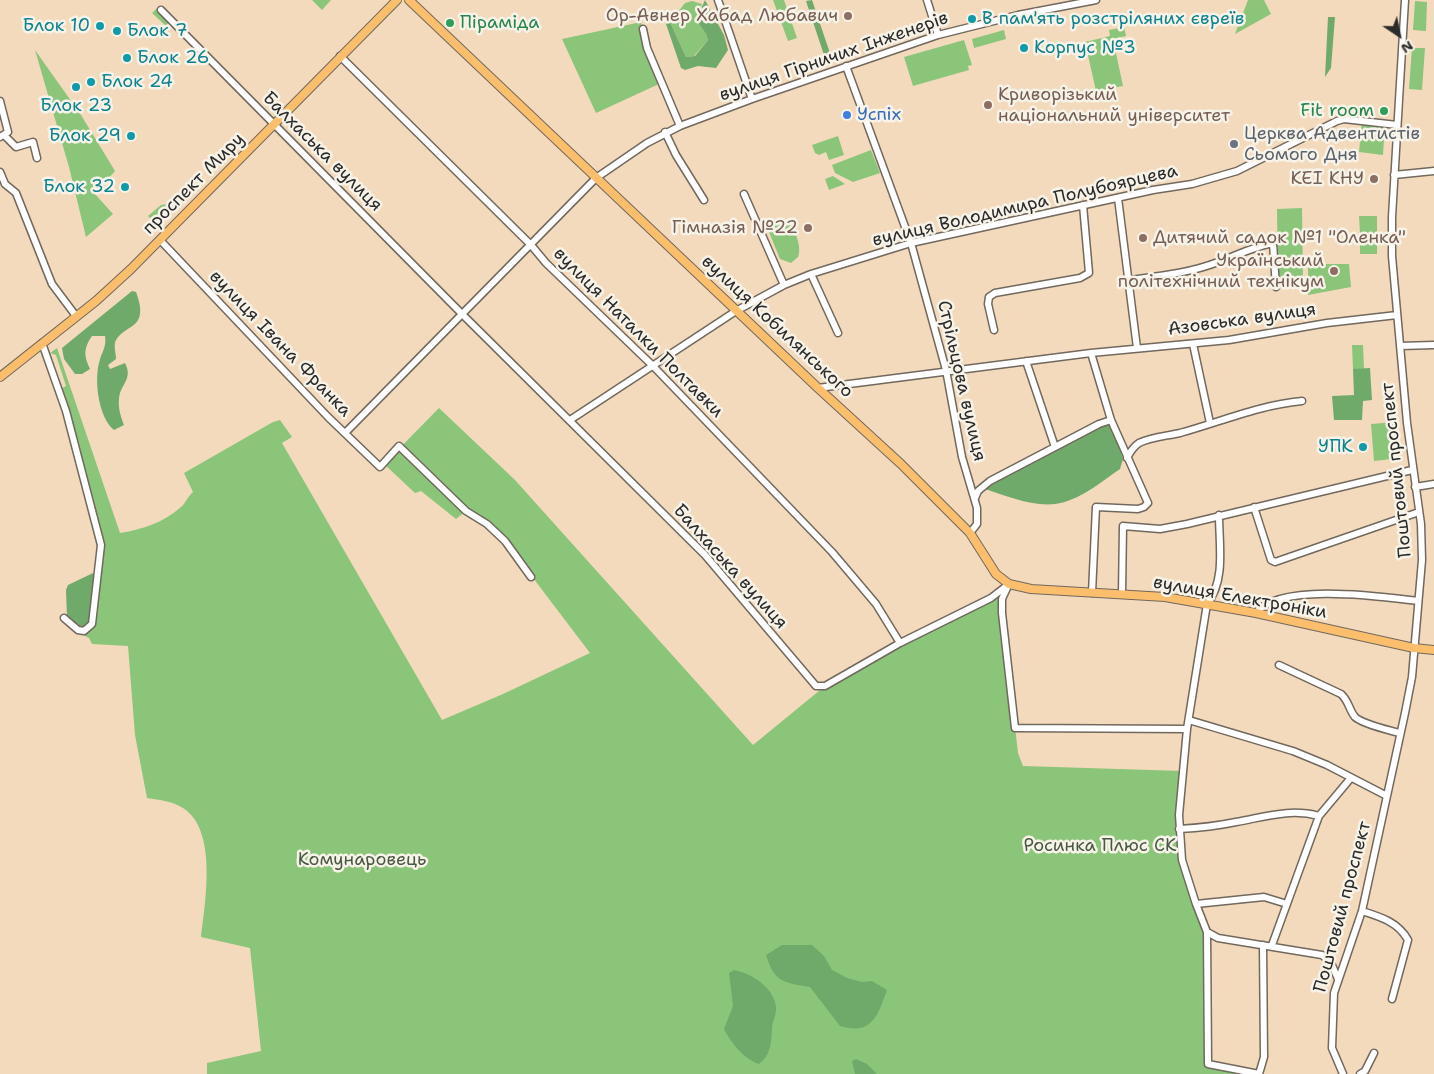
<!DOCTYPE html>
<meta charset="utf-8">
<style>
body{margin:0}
#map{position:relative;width:1434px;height:1074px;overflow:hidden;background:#f4dabc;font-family:"Shantell Sans",sans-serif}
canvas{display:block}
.north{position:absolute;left:1374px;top:10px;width:50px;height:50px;-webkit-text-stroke:4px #f7f3e8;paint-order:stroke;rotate:146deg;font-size:14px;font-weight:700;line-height:20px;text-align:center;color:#2b2b2b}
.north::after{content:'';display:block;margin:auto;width:18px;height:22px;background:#2b2b2b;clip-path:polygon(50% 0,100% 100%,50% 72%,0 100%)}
</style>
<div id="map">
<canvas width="1434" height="1074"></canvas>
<div class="north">N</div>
</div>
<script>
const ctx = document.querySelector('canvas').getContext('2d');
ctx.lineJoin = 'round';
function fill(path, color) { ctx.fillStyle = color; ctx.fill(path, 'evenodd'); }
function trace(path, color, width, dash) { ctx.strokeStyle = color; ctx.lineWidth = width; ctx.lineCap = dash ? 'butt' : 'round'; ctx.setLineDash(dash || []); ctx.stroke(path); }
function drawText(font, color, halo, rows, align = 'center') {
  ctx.font = font + ' "Shantell Sans",sans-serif'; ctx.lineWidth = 5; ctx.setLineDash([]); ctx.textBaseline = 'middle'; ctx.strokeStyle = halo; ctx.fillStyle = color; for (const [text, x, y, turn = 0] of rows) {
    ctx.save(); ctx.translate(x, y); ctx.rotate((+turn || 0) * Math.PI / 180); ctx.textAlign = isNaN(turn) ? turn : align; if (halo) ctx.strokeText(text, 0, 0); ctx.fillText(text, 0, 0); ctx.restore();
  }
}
fill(new Path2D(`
 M 312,0 L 331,0 L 322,10 Z
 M 773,0 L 784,0 L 797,38 L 788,41 Z
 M 1248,0 L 1264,0 L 1271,14 L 1235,34 Z
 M 692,1 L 702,4 L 696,20 L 706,34 L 708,40 L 694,56 L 686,57 L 670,22 L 685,3 Z
 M 1415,1 L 1427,2 L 1426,31 L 1413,30 Z
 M 157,8 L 170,21 L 166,26 L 152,13 Z
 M 641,22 L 646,49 L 659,84 L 596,113 L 562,39 Z
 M 1124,27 L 1126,36 L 1113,39 L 1123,86 L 1096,91 L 1085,42 L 1110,36 L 1109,30 Z
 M 1004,30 L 1006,39 L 974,48 L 972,39 Z
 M 964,40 L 972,65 L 968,66 L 969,70 L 913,86 L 904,57 Z
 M 1412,48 L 1425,48 L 1422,90 L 1409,89 Z
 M 35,50 L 81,115 L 115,171 L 95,194 L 113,214 L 86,237 L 69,167 Z
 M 1362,121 L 1385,123 L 1383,155 L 1359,152 Z
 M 838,136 L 844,155 L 829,160 L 826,152 L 819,155 L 815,153 L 812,145 Z
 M 871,150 L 880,173 L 853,182 L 835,173 L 832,165 Z
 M 833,176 L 845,184 L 829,190 L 825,179 Z
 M 175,203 L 155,223 L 148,216 L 161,205 Z
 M 1302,208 L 1303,284 L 1278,284 L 1277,209 Z
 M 1359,216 L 1377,216 L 1377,233 L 1360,234 Z
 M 782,218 C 793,222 803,246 798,257 L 791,263 L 780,259 L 769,232 L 772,222 Z
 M 1377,236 L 1377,254 L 1360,254 L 1360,237 Z
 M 1308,264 L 1349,264 L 1351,287 L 1308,295 Z
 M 1352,345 L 1363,345 L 1364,369 L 1353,369 Z
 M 57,348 L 120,533 C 143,529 163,523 181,507 C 186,503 187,497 193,492 L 184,473 L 273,422 L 280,420 L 292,437 L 282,443 L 442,720 L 503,694 L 590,653 L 505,541 L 466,511 L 456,519 L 421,491 L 415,493 L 384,464 L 439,408 L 515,480 L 753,745 L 825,686 L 1000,593 L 1018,753 L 1023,766 L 1183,771 L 1179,842 L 1207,932 L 1208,1063 L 1246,1074 L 207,1074 L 207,1063 L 261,1051 L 250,948 L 201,937 C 205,903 218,830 183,808 C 172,801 160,800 147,798 L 135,735 L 128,646 L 92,644 L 89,638 L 77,632 L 95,624 L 104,545 L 62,388 L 66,386 L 56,355 L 50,353 Z
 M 1396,422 L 1401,458 L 1374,461 L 1371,424 Z`), '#8bc57a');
fill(new Path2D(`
 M 705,0 L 724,35 L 728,50 L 716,68 L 698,66 L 685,70 L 681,68 L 666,24 L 670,22 L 686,57 L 695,56 L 708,40 L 706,34 L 696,20 Z
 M 812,0 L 833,62 L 827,64 L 806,1 Z
 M 1328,17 L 1335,17 L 1331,68 L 1325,77 Z
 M 132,291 L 136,292 C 151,332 122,323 115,343 C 114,347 116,354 116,359 L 108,365 L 110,369 L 125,363 C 132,377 124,382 120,393 C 117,404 120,415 124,425 L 114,430 C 99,418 94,382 99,363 C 101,353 107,347 105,336 L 92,336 C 83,349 84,356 90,369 L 82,374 L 75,374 L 64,359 L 62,348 Z
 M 1370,368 L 1372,400 L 1363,401 L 1362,420 L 1334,420 L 1332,396 L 1354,395 L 1353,369 Z
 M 1111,423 L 1123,459 L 1120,469 C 1101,482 1079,501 1055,504 C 1032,507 1004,495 982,488 L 1100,425 Z
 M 93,573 C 95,592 98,614 84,628 L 79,628 L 67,617 L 66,590 L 68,585 Z
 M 782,945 L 812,945 L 824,956 L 832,970 L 847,978 L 862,982 L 872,981 L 887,990 C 878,1014 873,1036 840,1026 L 810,987 C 784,983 774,982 766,955 Z
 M 734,970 C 751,973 773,987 776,1006 C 777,1014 772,1022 772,1029 C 771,1044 771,1055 759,1064 C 744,1059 731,1043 724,1029 L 733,1006 L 729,973 Z
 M 856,1059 L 867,1064 L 877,1074 L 855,1074 L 852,1061 Z`), '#70aa6a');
const minor = new Path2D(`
 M 718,0 L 752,99
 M 927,0 L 938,35
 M 161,10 L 463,315 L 705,555 L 816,686 L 825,686 L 900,643 L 991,598 L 1009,584
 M 643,29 L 647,48 L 680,126
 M 340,56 L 531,245 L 546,263 L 653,366 L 832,552 L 876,604 L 900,643
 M 846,66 L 911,243 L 946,370 L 962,457 L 977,508 L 977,524 L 970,533
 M 0,101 L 8,132 L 0,137
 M 665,132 L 676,155 L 704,200
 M 5,136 L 16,147 L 33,142 L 37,158
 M 0,172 L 5,184 L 16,193 L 52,284 L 76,316
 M 1394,175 L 1434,171
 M 744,194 L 784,285
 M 1118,198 L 1137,348
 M 160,240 L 328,417 L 380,467 L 399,446 L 466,511 L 487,524 L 505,541 L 531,577
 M 811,274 L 838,333
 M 1129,280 C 1159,276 1190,273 1218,262 C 1237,255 1253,247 1273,243 L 1276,287
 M 994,330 L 988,304 L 989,297 L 995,293 L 1080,278 L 1089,273 L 1083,205
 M 42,343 L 66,411 L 101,545 L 92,624 L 84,631 L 78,630 L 64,618
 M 1193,344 L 1210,423
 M 1400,346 L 1434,345
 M 1091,353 L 1111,420 L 1148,503 L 1144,507 L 1138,509 L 1096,507 L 1092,593
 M 1026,361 L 1055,447
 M 818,388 L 1091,353 L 1229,340 L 1327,323 L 1397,315
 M 570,420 L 736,311 L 784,285 L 811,274 L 911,243 L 1153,190 L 1192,184 L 1237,171 L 1337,121 L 1344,119 L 1397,125
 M 345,433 L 596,178 L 647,143 L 680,126 L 752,99 L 938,35 L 1018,15 L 1096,0
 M 1127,458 C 1130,452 1133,447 1139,443 C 1151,437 1167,436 1180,433 C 1220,422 1259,405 1302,401
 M 1415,487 L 1434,484
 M 975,498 L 978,491 L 990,481 L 1099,424 L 1111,420
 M 1254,507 L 1271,560 L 1275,562 L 1419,512
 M 1219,515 C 1219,545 1226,580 1207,604 L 1187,729 L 1179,815 L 1182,860 L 1196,904 L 1207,932 L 1218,938 L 1322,955 L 1331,963 L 1338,979
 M 1007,588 L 1002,599 L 1002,613 L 1015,728 L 1187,729
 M 1122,594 L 1123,526 L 1160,529 L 1187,524 L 1412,470
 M 1256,613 C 1280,582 1383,597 1418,601
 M 1279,665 L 1341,694 C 1349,701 1349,710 1355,717 C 1362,724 1389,730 1399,733
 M 1189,720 L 1293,751 L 1327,765 L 1387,796
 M 1179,829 C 1198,828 1217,826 1236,822 C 1265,817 1290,808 1319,816
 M 1196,904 L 1264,897 L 1287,904
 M 1362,911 C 1381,917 1398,922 1408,940 L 1392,999
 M 1207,932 L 1208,1064 L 1259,1074
 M 1272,945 L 1319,816 L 1350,779
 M 1259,1074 L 1264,1057 L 1263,945
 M 1343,1074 L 1332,1048 L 1334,993 L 1362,911 L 1405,713 L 1412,677 L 1422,560 L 1421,524 L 1407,423 L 1392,256 L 1392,217 L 1405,0
 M 1360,1074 L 1365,1071 L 1374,1053`);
const major = new Path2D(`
 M 409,0 L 818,388 L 901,464 L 970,533 L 996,574 L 1009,584 L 1031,589 L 1165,597 L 1256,613 L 1414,648 L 1434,650
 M 0,377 L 96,301 L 131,269 L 397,0`);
trace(minor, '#71685e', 9);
trace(major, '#71685e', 10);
trace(minor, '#fff', 6);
trace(major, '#fabe6d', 8);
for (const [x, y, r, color] of [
 [848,16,5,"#8d6e63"],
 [972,19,5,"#0f9aa8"],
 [450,23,5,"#2e9e5b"],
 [100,26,5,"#0f9aa8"],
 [117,31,5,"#0f9aa8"],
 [1024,48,5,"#0f9aa8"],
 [127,58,5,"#0f9aa8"],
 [91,82,5,"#0f9aa8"],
 [76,87,5,"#0f9aa8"],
 [988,105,5,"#8d6e63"],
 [1384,111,5,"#2e9e5b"],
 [847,115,5,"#3f7fe0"],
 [131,136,5,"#0f9aa8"],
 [1234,144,5,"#6b7280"],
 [1374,179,5,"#8d6e63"],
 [125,187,5,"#0f9aa8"],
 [808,228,5,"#8d6e63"],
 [1143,238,5,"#8d6e63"],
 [1334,271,5,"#8d6e63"],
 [1363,447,5,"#0f9aa8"]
]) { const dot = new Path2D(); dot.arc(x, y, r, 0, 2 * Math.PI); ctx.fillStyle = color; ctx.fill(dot); trace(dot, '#f7f3e8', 2); }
drawText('18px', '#785e54', '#f7f3e8', [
 ["Ор-Авнер Хабад Любавич",838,16],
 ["Криворізький",998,95,"left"],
 ["національний університет",998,116,"left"],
 ["КЕІ КНУ",1364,179],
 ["Гімназія №22",798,228],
 ["Дитячий садок №1 \"Оленка\"",1153,238,"left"],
 ["Український",1324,261],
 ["політехнічний технікум",1324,282]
], 'right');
drawText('18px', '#0d838f', '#f7f3e8', [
 ["В пам'ять розстріляних євреїв",982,19],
 ["Блок 10",90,26,"right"],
 ["Блок 7",127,31],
 ["Корпус №3",1034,48],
 ["Блок 26",137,58],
 ["Блок 24",101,82],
 ["Блок 23",76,106,"center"],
 ["Блок 29",121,136,"right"],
 ["Блок 32",115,187,"right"],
 ["УПК",1353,447,"right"]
], 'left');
drawText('18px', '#27864d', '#f7f3e8', [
 ["Піраміда",460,23],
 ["Fit room",1374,111,"right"]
], 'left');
drawText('18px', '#2b2b2b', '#f7f3e8', [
 ["вулиця Гірничих Інженерів",834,57,-19],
 ["Балхаська вулиця",322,152,45],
 ["проспект Миру",194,184,-45],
 ["вулиця Володимира Полубоярцева",1025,206,-13],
 ["Азовська вулиця",1242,320,-8],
 ["вулиця Кобилянського",777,327,43],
 ["вулиця Наталки Полтавки",638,333,45],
 ["вулиця Івана Франка",280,344,46],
 ["Стрільцова вулиця",961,381,77],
 ["Поштовий проспект",1397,470,-96],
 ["Балхаська вулиця",730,567,48],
 ["вулиця Електроніки",1240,598,10],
 ["Поштовий проспект",1343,907,-75]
]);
drawText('18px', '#366cbe', '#f7f3e8', [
 ["Успіх",857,115]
], 'left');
drawText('18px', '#5b616d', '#f7f3e8', [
 ["Церква Адвентистів",1244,134],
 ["Сьомого Дня",1244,155]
], 'left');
drawText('18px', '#485943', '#f7f3e8', [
 ["Росинка Плюс СК",1100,846],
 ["Комунаровець",362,860]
]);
</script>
